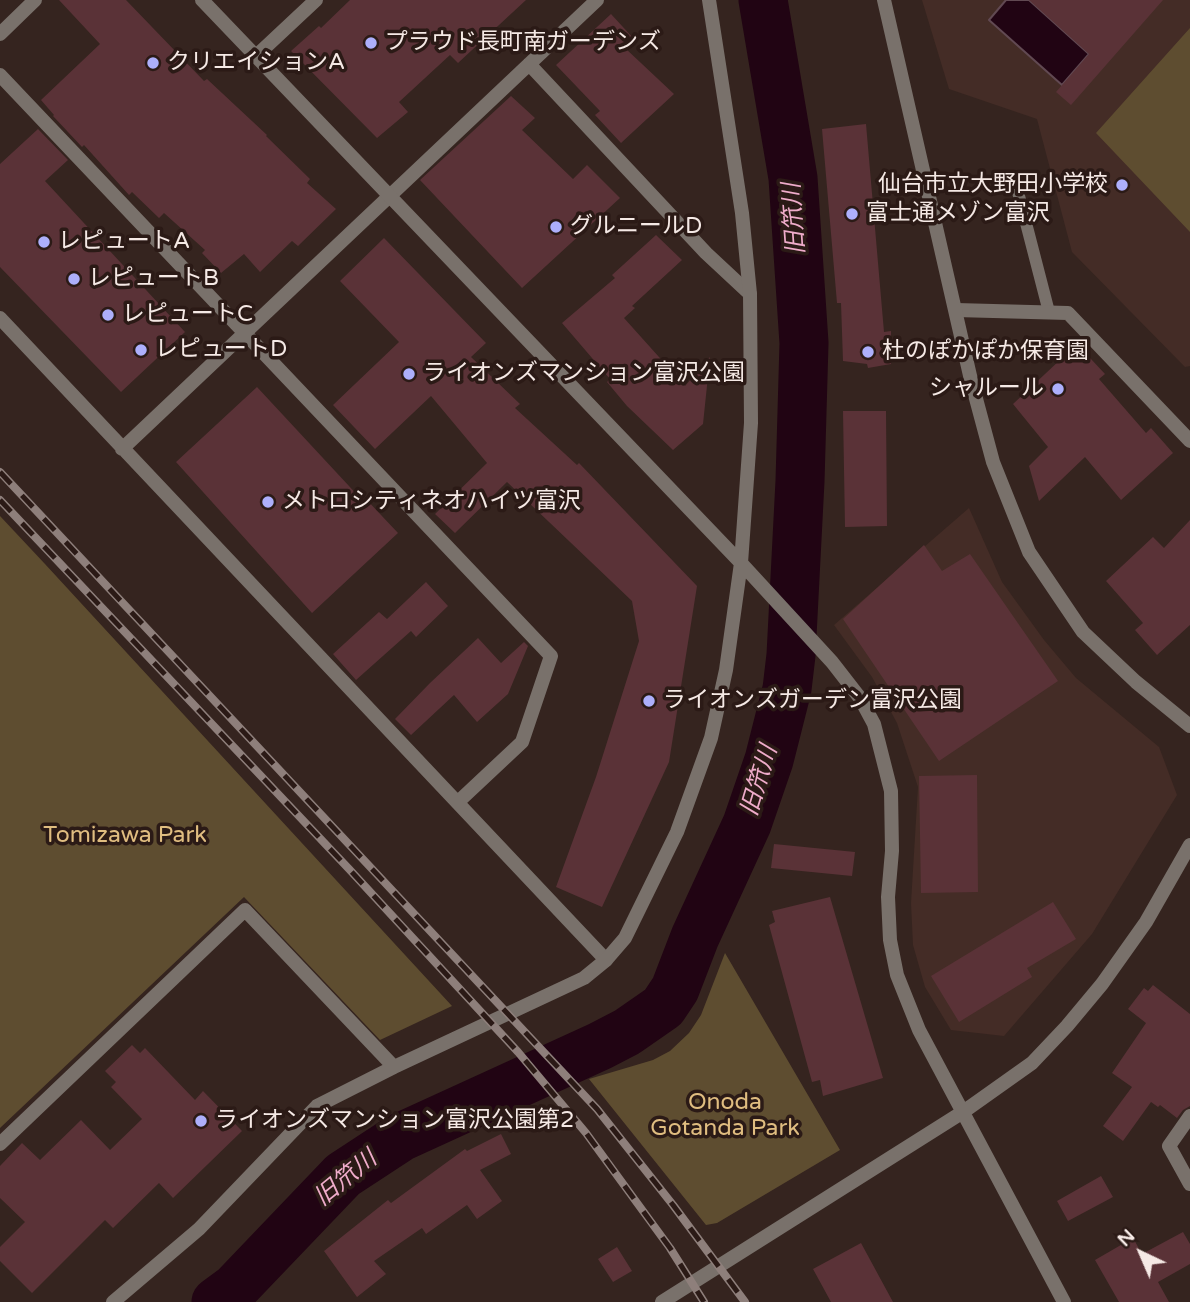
<!DOCTYPE html>
<meta charset="utf-8">
<style>
body{margin:0}
#map{position:relative;width:1190px;height:1302px;overflow:hidden;background:#35241f;font-family:"Varela Round",sans-serif}
canvas{display:block}
.north{position:absolute;left:1106px;top:1218px;width:70px;height:70px;-webkit-text-stroke:5px #2b1a16;paint-order:stroke;rotate:316deg;font-size:19px;font-weight:700;line-height:28px;text-align:center;color:#f5e9e5}
.north::after{content:'';display:block;margin:auto;width:24px;height:32px;background:#f5e9e5;clip-path:polygon(50% 0,100% 100%,50% 72%,0 100%)}
</style>
<div id="map">
<canvas width="1190" height="1302"></canvas>
<div class="north">N</div>
</div>
<script>
const ctx = document.querySelector('canvas').getContext('2d');
ctx.lineJoin = 'round';
function fill(path, color) { ctx.fillStyle = color; ctx.fill(path, 'evenodd'); }
const toPath = rows => new Path2D(rows.map(r => 'M' + r).join(''));
function strokePath(path, color, width, dash) { ctx.strokeStyle = color; ctx.lineWidth = width; ctx.lineCap = dash ? 'butt' : 'round'; ctx.setLineDash(dash || []); ctx.stroke(path); }
function drawText(font, color, halo, rows, align = 'center') {
  ctx.font = font + ' "Varela Round","Noto Sans JP",sans-serif'; ctx.lineWidth = 7; ctx.setLineDash([]); ctx.textBaseline = 'middle'; ctx.strokeStyle = halo; ctx.fillStyle = color; for (const [text, x, y, turn = 0] of rows) {
    ctx.save(); ctx.translate(x, y); ctx.rotate((+turn || 0) * Math.PI / 180); ctx.textAlign = isNaN(turn) ? turn : align; if (halo) ctx.strokeText(text, 0, 0); ctx.fillText(text, 0, 0); ctx.restore();
  }
}
fill(toPath([
 [922,0,1190,0,1190,366,1185,367,1072,252,1037,119,949,89],
 [969,508,1002,582,1044,640,1076,678,1159,747,1177,795,1092,934,1004,1036,951,1030,925,987,913,945,911,903,918,787,897,723,872,677,834,625]
]), '#442c26');
fill(toPath([
 [1190,28,1190,232,1096,133],
 [0,516,45,564,452,1006,380,1040,244,897,0,1128],
 [725,953,840,1150,717,1223,706,1225,589,1079,653,1060,670,1051,689,1033,701,1015]
]), '#5e4d30');
const water = toPath([
 [1006,0,1029,0,1089,54,1062,85,989,20,1006,0]
]);
fill(water, '#210413');
strokePath(water, '#614952', 2);
strokePath(toPath([
 [216,1302,235,1288,343,1175,401,1137,600,1046,627,1032,663,1007,675,989,695,937,747,824,769,760,787,689,791,655,800,481,804,343,793,178,763,0]
]), '#210413', 49);
fill(toPath([
 [59,0,126,0,204,81,207,79,267,135,266,136,310,179,307,183,336,209,298,246,292,241,260,272,244,254,221,273,202,253,205,250,164,213,159,218,132,192,129,195,84,145,82,147,53,116,54,115,41,100,100,44],
 [350,0,526,0,458,63,450,55,399,102,408,112,377,138,291,51,319,26,321,28],
 [1029,0,1163,0,1071,105,1056,92,1089,54],
 [611,14,634,39,625,48,674,94,621,143,595,115,600,111,556,65],
 [511,96,535,118,522,130,573,179,587,165,620,198,522,288,420,180],
 [866,124,884,332,891,331,891,364,868,368,867,364,843,361,841,303,837,303,822,129],
 [38,129,68,160,45,181,185,332,121,392,0,267,0,164],
 [656,235,682,260,632,306,635,308,624,318,685,386,710,357,703,424,673,450,627,406,607,382,610,379,562,323,615,278,612,275],
 [384,238,486,343,471,357,520,404,515,408,577,465,579,463,697,586,669,762,602,907,556,887,596,777,639,641,632,601,507,482,455,533,435,514,487,463,431,396,375,449,333,405,399,342,340,281],
 [1077,344,1105,374,1099,379,1146,433,1151,428,1173,453,1121,500,1085,457,1039,501,1029,466,1048,447,1013,404],
 [257,387,362,500,365,498,398,533,312,613,176,462],
 [843,411,886,411,887,526,845,527],
 [1190,520,1190,625,1157,655,1135,630,1143,623,1106,581,1153,537,1164,548],
 [924,545,942,571,970,554,1058,681,939,761,843,619],
 [426,582,448,606,416,637,411,631,356,680,333,654,379,612,387,619],
 [478,638,501,663,524,642,528,646,508,694,477,722,454,695,411,735,395,719,430,683],
 [977,775,978,892,921,893,919,776],
 [774,844,855,852,852,876,771,868],
 [830,897,883,1078,823,1096,820,1080,812,1082,769,925,775,922,772,911],
 [1053,902,1076,939,1027,968,1032,977,959,1022,931,976],
 [1153,985,1190,1014,1190,1106,1183,1110,1177,1118,1160,1105,1158,1107,1151,1102,1123,1141,1103,1126,1132,1087,1112,1073,1146,1023,1128,1009,1144,988,1148,991],
 [132,1045,140,1053,145,1048,195,1100,203,1091,242,1131,173,1198,159,1183,113,1228,105,1220,32,1293,0,1261,0,1247,25,1222,0,1198,0,1166,22,1143,40,1160,81,1120,110,1150,142,1119,111,1087,116,1082,105,1071],
 [501,1134,511,1154,480,1170,502,1201,477,1219,467,1205,426,1234,422,1228,374,1261,386,1274,357,1297,324,1251,388,1200,391,1203,465,1149,467,1151],
 [1101,1176,1113,1197,1068,1221,1057,1201],
 [1183,1232,1190,1244,1190,1264,1158,1282,1169,1302,1119,1302,1095,1260,1133,1238,1142,1254],
 [861,1243,893,1302,831,1302,813,1269],
 [617,1247,632,1271,613,1282,598,1259]
]), '#5a3237');
strokePath(toPath([
 [1018,192,1049,312]
]), '#79716b', 12);
strokePath(toPath([
 [0,34,35,0],
 [255,57,316,0],
 [529,64,706,253,750,294],
 [0,75,551,656,522,742,458,802],
 [956,310,1068,313,1190,441],
 [0,318,606,960],
 [122,449,597,0],
 [1190,1116,1169,1146,1190,1184]
]), '#79716b', 14);
strokePath(toPath([
 [202,0,741,563,832,662,860,698,874,724,891,791,892,851,888,897,890,940,897,975,919,1030,1064,1302],
 [884,0,971,380,993,462,1029,552,1083,632,1136,682,1190,726],
 [0,1144,245,910,394,1067],
 [113,1302,199,1229,317,1106,394,1067,584,978,606,960,625,938,677,832,711,738,726,670,741,563,751,423,750,294,742,213,709,0],
 [662,1302,963,1112,1032,1063,1067,1026,1102,984,1146,922,1190,845]
]), '#79716b', 14);
const rail = toPath([
 [0,472,597,1109,673,1205,745,1302],
 [0,500,349,869,518,1052,586,1133,670,1248,704,1302]
]);
strokePath(rail, '#8e7f7b', 8);
strokePath(rail, '#2b1a16', 5, [16]);
for (const [x, y, r, color] of [
 [371,43,7,"#adaffb"],
 [153,63,7,"#adaffb"],
 [1122,185,7,"#adaffb"],
 [852,214,7,"#adaffb"],
 [556,227,7,"#adaffb"],
 [44,242,7,"#adaffb"],
 [74,279,7,"#adaffb"],
 [108,315,7,"#adaffb"],
 [141,350,7,"#adaffb"],
 [868,352,7,"#adaffb"],
 [409,374,7,"#adaffb"],
 [1058,389,7,"#adaffb"],
 [268,502,7,"#adaffb"],
 [649,701,7,"#adaffb"],
 [201,1121,7,"#adaffb"]
]) { const dot = new Path2D(); dot.arc(x, y, r, 0, 2 * Math.PI); ctx.fillStyle = color; ctx.fill(dot); strokePath(dot, '#2b1a16', 2.5); }
drawText('23px', '#f5e9e5', '#2b1a16', [
 ["プラウド長町南ガーデンズ",385,43],
 ["クリエイションA",167,63],
 ["仙台市立大野田小学校",1108,185,"right"],
 ["富士通メゾン富沢",866,214],
 ["グルニールD",570,227],
 ["レピュートA",58,242],
 ["レピュートB",88,279],
 ["レピュートC",122,315],
 ["レピュートD",155,350],
 ["杜のぽかぽか保育園",882,352],
 ["ライオンズマンション富沢公園",423,374],
 ["シャルール",1044,389,"right"],
 ["メトロシティネオハイツ富沢",282,502],
 ["ライオンズガーデン富沢公園",663,701],
 ["ライオンズマンション富沢公園第2",215,1121]
], 'left');
drawText('23px', '#e0bd80', '#2b1a16', [
 ["Tomizawa Park",125,836],
 ["Onoda",725,1103],
 ["Gotanda Park",725,1129]
]);
drawText('italic 24px', '#efacca', '#2b1a16', [
 ["旧笊川",795,219,-94],
 ["旧笊川",760,781,-73],
 ["旧笊川",346,1179,-39]
]);
</script>
